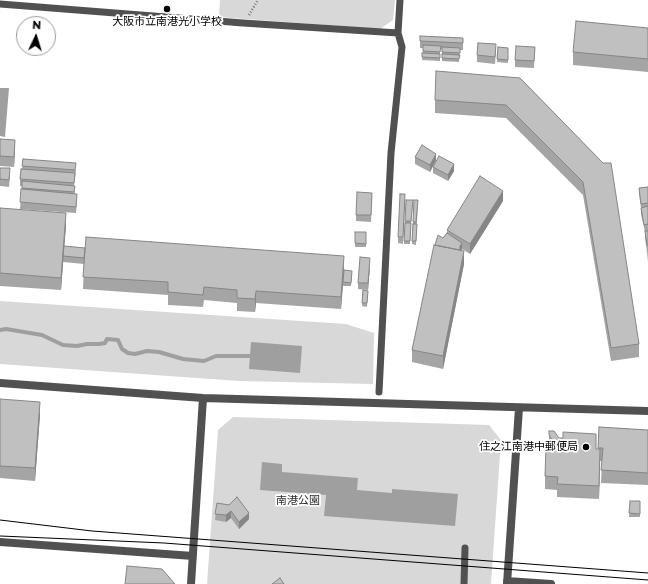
<!DOCTYPE html>
<meta charset="utf-8">
<style>
body{margin:0}
#map{position:relative;width:648px;height:584px;overflow:hidden;background:#fff;font-family:Montserrat,sans-serif}
canvas{display:block}
.north{position:absolute;left:16px;top:16px;width:40px;height:40px;box-sizing:border-box;background:#fff;border:1px solid #999;border-radius:50%;rotate:4deg;font-size:11px;font-weight:700;line-height:16px;text-align:center;color:#000}
.north::after{content:'';display:block;margin:auto;width:14px;height:18px;background:#000;clip-path:polygon(50% 0,100% 100%,50% 72%,0 100%)}
</style>
<div id="map">
<canvas width="648" height="584"></canvas>
<div class="north">N</div>
</div>
<script>
const ctx = document.querySelector('canvas').getContext('2d');
ctx.lineJoin = 'round';
function fill(path, color) { ctx.fillStyle = color; ctx.fill(path, 'evenodd'); }
const toPath = rows => new Path2D(rows.map(r => 'M' + r).join(''));
function strokePath(path, color, width, dash) { ctx.strokeStyle = color; ctx.lineWidth = width; ctx.lineCap = dash ? 'butt' : 'round'; ctx.setLineDash(dash || []); ctx.stroke(path); }
function drawText(font, color, halo, rows, align = 'center') {
  ctx.font = font + ' Montserrat,"Noto Sans JP",sans-serif'; ctx.lineWidth = 3.5; ctx.setLineDash([]); ctx.textBaseline = 'middle'; ctx.strokeStyle = halo; ctx.fillStyle = color; for (const [text, x, y, turn = 0] of rows) {
    ctx.save(); ctx.translate(x, y); ctx.rotate((+turn || 0) * Math.PI / 180); ctx.textAlign = isNaN(turn) ? turn : align; if (halo) ctx.strokeText(text, 0, 0); ctx.fillText(text, 0, 0); ctx.restore();
  }
}
fill(toPath([
 [220,0,395,0,393,20,380,29,219,17],
 [0,301,346,324,374,333,373,384,239,381,0,364],
 [233,417,489,425,501,440,491,584,207,584,218,430]
]), '#d8d8d8');
fill(toPath([
 [0,88,9,88,5,137,0,136],
 [251,342,302,346,300,373,249,369],
 [262,462,282,464,282,472,358,478,357,490,392,493,392,489,458,494,455,526,324,516,326,495,260,490]
]), '#9f9f9f');
strokePath(toPath([
 [0,330,6,329,42,335,63,345,77,346,87,344,99,344,105,343,107,339,118,340,122,349,128,353,135,354,147,351,159,352,183,359,204,361,216,356,250,356]
]), '#9f9f9f', 4);
strokePath(toPath([
 [249,15,258,0]
]), '#737373', 2.5, [1, 2]);
strokePath(toPath([
 [0,4,243,23,398,33],
 [379,392,391,153,402,47,398,33,400,0],
 [464,584,465,548]
]), '#515151', 7);
strokePath(toPath([
 [0,383,203,398,648,411],
 [0,542,193,556],
 [507,581,551,584],
 [191,584,203,398],
 [507,584,519,408]
]), '#515151', 8);
strokePath(toPath([
 [0,520,92,531,648,573],
 [0,536,164,543,648,580]
]), '#000', 1);
fill(toPath([
 [648,28,648,72,573,65,573,52],
 [420,36,463,38,463,50,460,50,459,62,442,61,442,49,440,49,440,61,422,60,423,48,420,48],
 [498,47,508,48,508,63,497,62],
 [535,47,534,68,515,67,515,60],
 [496,51,495,64,477,62,477,55],
 [520,78,603,163,639,344,639,357,611,361,583,195,506,118,435,113,435,100],
 [0,139,15,150,14,167,0,166],
 [415,157,436,160,430,172,415,164],
 [23,159,76,170,74,186,75,194,77,201,76,213,20,209,22,186,20,186,20,179,22,169],
 [433,167,454,171,448,181,433,173],
 [0,168,10,175,9,187,0,186],
 [648,187,648,262,647,252,645,238,645,232,641,214,641,208,639,194,639,188],
 [372,193,371,222,356,221,356,215],
 [405,200,403,244,398,243,398,237],
 [413,200,411,225,410,244,404,244,405,221],
 [418,200,416,245,412,244,413,222],
 [503,201,470,254,462,249,461,250,464,264,443,369,412,362,412,350,435,245,443,238,447,233,447,230],
 [0,208,66,226,64,246,344,270,352,274,351,286,343,286,341,309,256,303,255,312,237,311,237,303,204,300,203,307,168,305,168,295,83,289,84,264,63,262,61,290,0,286],
 [355,232,366,232,366,247,355,247],
 [370,265,368,290,358,289,358,283],
 [363,290,368,291,367,307,362,306],
 [0,399,40,415,35,481,0,478],
 [599,427,648,430,648,485,601,483,602,461,600,461,599,499,557,497,557,490,545,489,545,476,549,447,549,435,598,449],
 [630,501,640,501,640,517,629,517],
 [217,503,249,519,239,529,231,518,226,522,215,520]
]), '#a5a5a5');
fill(toPath([
 [15,140,15,150,14,167,14,157],
 [436,154,436,160,430,172,430,165],
 [454,164,454,171,448,181,448,175],
 [503,191,503,201,470,254,470,244],
 [66,213,66,226,61,290,61,278],
 [462,243,462,249,460,253,460,246],
 [464,251,464,264,443,369,443,356],
 [344,256,344,268,341,309,341,297],
 [370,258,370,265,368,290,368,283],
 [256,291,256,303,255,312,255,299],
 [40,402,40,415,35,481,35,468],
 [600,449,600,462,599,499,599,486],
 [231,511,231,518,226,522,226,515],
 [249,513,249,519,239,529,239,522]
]), '#868686');
const building = toPath([
 [576,21,648,28,648,59,573,52,576,21],
 [420,36,463,38,463,43,420,41,420,36],
 [478,43,496,44,495,57,477,55,478,43],
 [423,45,441,46,440,52,423,51,423,45],
 [516,46,535,47,534,61,515,60,516,46],
 [442,47,460,48,460,53,442,52,442,47],
 [498,47,508,48,508,60,497,59,498,47],
 [422,53,440,54,440,58,422,57,422,53],
 [442,54,460,55,459,59,442,58,442,54],
 [436,71,520,78,603,163,611,163,639,344,611,348,583,182,506,105,435,100,436,71],
 [0,139,15,140,14,157,0,156,0,139],
 [422,145,436,154,430,165,415,157,422,145],
 [439,156,454,164,448,175,433,167,439,156],
 [23,159,76,163,75,170,22,166,23,159],
 [0,168,10,168,9,180,0,179,0,168],
 [21,169,75,173,74,183,20,179,21,169],
 [480,176,503,191,470,244,447,230,480,176],
 [22,181,75,186,74,192,22,188,22,181],
 [648,187,648,203,641,204,639,188,648,187],
 [21,189,77,194,76,207,20,202,21,189],
 [357,192,372,193,371,215,356,215,357,192],
 [400,194,405,194,403,237,398,237,400,194],
 [406,200,413,200,411,221,405,221,406,200],
 [414,200,418,200,416,222,413,222,414,200],
 [648,206,648,224,644,225,641,208,648,206],
 [0,208,66,213,61,278,0,273,0,208],
 [405,223,411,223,410,241,404,241,405,223],
 [413,224,417,224,416,241,412,241,413,224],
 [645,231,648,231,648,245,647,245,645,231],
 [355,232,366,232,366,244,355,243,355,232],
 [447,233,462,243,460,246,460,250,435,245,438,235,443,238,447,233],
 [86,237,344,256,341,297,256,291,255,299,237,298,237,290,204,287,203,295,168,292,168,282,83,277,86,237],
 [434,245,464,251,443,356,412,350,434,245],
 [64,246,85,248,84,258,63,256,64,246],
 [360,257,370,258,368,283,358,283,360,257],
 [344,270,352,271,351,283,343,282,344,270],
 [363,290,368,291,367,303,362,303,363,290],
 [0,399,40,402,35,468,0,466,0,399],
 [599,427,648,430,648,473,601,470,603,448,598,448,599,427],
 [549,431,554,431,559,438,563,438,563,432,596,434,596,449,600,449,599,486,557,484,558,477,545,476,546,447,554,448,554,443,549,435,549,431],
 [237,497,249,513,239,522,231,511,226,515,215,514,217,503,229,505,237,497],
 [630,501,640,501,640,514,629,513,630,501],
 [127,566,162,569,175,584,125,584,127,566],
 [280,578,284,584,272,584,280,578]
]);
fill(building, '#c0c0c0');
strokePath(building, '#868686', 1);
for (const [x, y, r, color] of [
 [167,9,4,"#000"],
 [586,447,4,"#000"]
]) { const dot = new Path2D(); dot.arc(x, y, r, 0, 2 * Math.PI); ctx.fillStyle = color; ctx.fill(dot); strokePath(dot, '#fff', 1.5); }
drawText('11px', '#000', '#fff', [
 ["大阪市立南港光小学校",167,22],
 ["住之江南港中郵便局",578,447,"right"]
]);
drawText('11px', '#2f2f2f', '#fff', [
 ["南港公園",298,501]
]);
</script>
